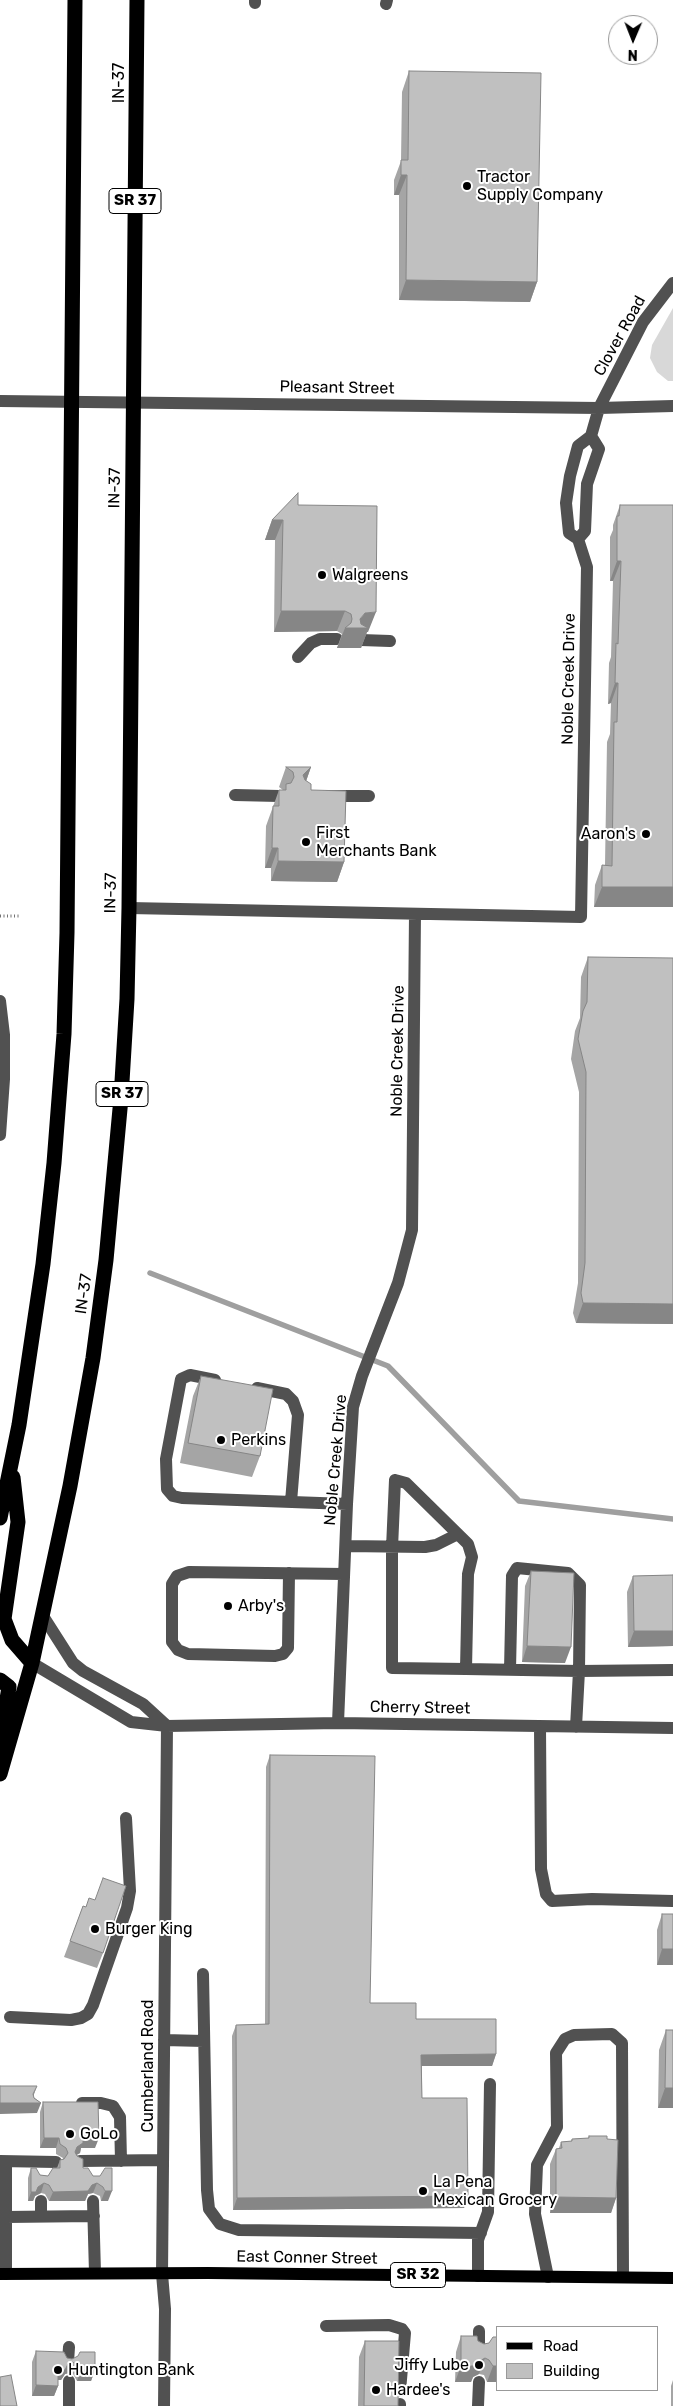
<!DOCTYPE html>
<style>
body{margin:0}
#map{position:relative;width:673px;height:2406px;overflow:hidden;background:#fff;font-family:Rubik,sans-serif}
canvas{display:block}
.legend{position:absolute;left:496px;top:2326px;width:162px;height:65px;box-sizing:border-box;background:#fff;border:1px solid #999;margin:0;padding:6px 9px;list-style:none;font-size:15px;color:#000}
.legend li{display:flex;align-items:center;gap:10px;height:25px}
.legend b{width:25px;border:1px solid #999}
.north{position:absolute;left:608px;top:15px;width:50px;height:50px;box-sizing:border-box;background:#fff;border:1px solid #999;border-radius:50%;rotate:181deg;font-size:14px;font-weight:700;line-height:20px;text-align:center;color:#000}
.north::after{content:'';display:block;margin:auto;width:18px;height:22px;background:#000;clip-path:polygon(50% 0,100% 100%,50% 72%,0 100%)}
</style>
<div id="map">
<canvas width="673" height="2406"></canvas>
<ul class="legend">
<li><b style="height:6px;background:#000"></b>Road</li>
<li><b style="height:14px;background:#c0c0c0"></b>Building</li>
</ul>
<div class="north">N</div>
</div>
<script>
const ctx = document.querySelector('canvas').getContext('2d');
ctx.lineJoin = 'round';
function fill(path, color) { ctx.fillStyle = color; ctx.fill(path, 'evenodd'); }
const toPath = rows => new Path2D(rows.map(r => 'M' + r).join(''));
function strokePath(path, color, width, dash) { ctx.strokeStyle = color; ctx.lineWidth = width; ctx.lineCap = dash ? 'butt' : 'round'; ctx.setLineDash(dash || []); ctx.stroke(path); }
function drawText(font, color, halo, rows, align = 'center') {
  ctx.font = font + ' Rubik,sans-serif'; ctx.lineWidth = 4; ctx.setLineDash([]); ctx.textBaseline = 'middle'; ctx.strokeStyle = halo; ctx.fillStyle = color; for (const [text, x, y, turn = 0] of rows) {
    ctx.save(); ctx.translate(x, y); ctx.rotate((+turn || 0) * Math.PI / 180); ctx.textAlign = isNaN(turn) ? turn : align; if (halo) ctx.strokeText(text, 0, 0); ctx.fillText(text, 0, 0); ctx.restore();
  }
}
fill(toPath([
 [673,308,673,381,668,381,657,372,650,358,652,345]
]), '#d8d8d8');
strokePath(toPath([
 [150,1273,388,1366,519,1501,673,1519]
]), '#9f9f9f', 5.5);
strokePath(toPath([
 [0,916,20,916]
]), '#737373', 3, [1, 2.5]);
strokePath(toPath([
 [255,0,255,3],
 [386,4,387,0],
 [0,401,599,408,673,406],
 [591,436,599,449,587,484,585,531,578,539,569,533,566,503,570,476,578,446,591,436,599,408,643,322,673,283],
 [361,640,390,641],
 [298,657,311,643,320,639,337,639],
 [235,795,279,796],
 [329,796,369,796],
 [129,908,581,917,587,567,578,539],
 [0,1001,4,1035,4,1079,0,1135],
 [215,1380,190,1375,181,1379,166,1459,167,1489,173,1496,182,1498,347,1504],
 [257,1388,286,1394,293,1401,298,1415,291,1502],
 [395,1480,406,1483,468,1544,472,1557,468,1574,466,1669,392,1668,392,1548,395,1480],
 [346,1546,425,1547,436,1545,458,1534],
 [289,1573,288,1648,283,1654,275,1656,188,1654,178,1650,172,1642,172,1584,177,1576,189,1572,344,1574],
 [43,1616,73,1663,83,1671,143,1704,167,1726],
 [32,1663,131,1722,167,1726,338,1723,673,1728],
 [466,1669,579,1671,576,1727],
 [510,1670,512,1576,517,1568,568,1573,580,1585,579,1671,673,1670],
 [338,1723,347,1504,353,1407,362,1376,398,1283,412,1230,415,914],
 [540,1726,541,1869,546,1894,552,1901,592,1899,673,1901],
 [203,1974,207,2190,209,2209,220,2224,239,2230,481,2233],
 [10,2017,71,2020,81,2018,88,2014,93,2005,127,1908,130,1891,126,1818],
 [164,2040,204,2041],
 [82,2103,101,2103,113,2106,120,2117,121,2161],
 [0,2161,56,2162],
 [80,2161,163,2160],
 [6,2163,6,2274],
 [93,2201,95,2273],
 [41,2216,41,2201],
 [6,2217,94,2216],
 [478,2276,478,2240,488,2212,490,2084],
 [548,2277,535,2214,537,2165,557,2127,556,2053,565,2039,574,2035,612,2034,622,2043,623,2277],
 [326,2326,389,2325,402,2329,405,2333,400,2391],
 [479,2352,479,2331],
 [68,2362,69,2347],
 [69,2406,69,2381],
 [164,2406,165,2309,162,2274,167,1726],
 [400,2406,400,2404],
 [478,2406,479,2382]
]), '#515151', 12);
strokePath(toPath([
 [0,2274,208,2273,673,2278]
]), '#000', 12);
strokePath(toPath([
 [13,1477,18,1522,4,1619,12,1640,32,1663],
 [0,1518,19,1425,43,1264,54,1163,64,1034,67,933,75,0],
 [0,1680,9,1687,0,1742],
 [0,1774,32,1663,70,1486,93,1358,106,1260,121,1098,127,999,129,908,137,0]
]), '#000', 15);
fill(toPath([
 [409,71,537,282,530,302,399,300,399,195,394,195,394,180,401,161,402,92],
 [298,505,368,632,367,632,361,648,337,648,342,634,337,631,274,632,275,540,265,540,272,520],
 [620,505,673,907,594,907,595,885,602,865,605,865,607,742,610,734,611,703,608,704,609,663,611,657,613,581,610,581,610,537,613,530,613,525],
 [286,767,311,767,306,781,311,790,344,862,337,882,271,881,271,868,265,868,266,826,279,790,283,790,279,787],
 [588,957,673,1324,576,1323,573,1313,578,1283,579,1092,571,1059,575,1031,580,1018,581,977],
 [201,1376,260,1456,252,1477,180,1463,193,1396],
 [531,1571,565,1663,522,1662,525,1586],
 [673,1575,673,1646,628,1647,627,1592,633,1576],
 [270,1755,370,2003,416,2019,496,2054,492,2066,422,2066,422,2098,468,2196,464,2208,233,2210,232,2036,236,2025,265,2024,266,1767],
 [83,1906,103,1953,97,1968,64,1957],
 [662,1914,673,1965,657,1965,657,1930],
 [666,2030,673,2030,673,2108,658,2108,659,2050],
 [43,2102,95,2148,81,2148,80,2153,76,2155,83,2168,93,2176,100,2176,108,2201,101,2201,100,2196,93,2193,88,2194,85,2201,49,2201,45,2194,41,2193,35,2196,33,2201,28,2201,28,2178,31,2168,40,2175,48,2176,57,2168,60,2160,63,2159,63,2158,56,2154,56,2148,40,2148,40,2112],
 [589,2136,607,2139,616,2198,611,2213,550,2213,550,2164,556,2149,559,2148,561,2142,571,2141,572,2139,588,2138],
 [461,2336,478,2341,484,2344,489,2343,497,2337,497,2382,487,2382,484,2375,479,2374,473,2377,471,2382,455,2382,456,2352],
 [365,2341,398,2406,358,2406,359,2357],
 [36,2351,67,2358,95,2370,91,2381,77,2381,73,2374,69,2373,65,2374,61,2380,58,2380,58,2386,54,2396,32,2396,32,2362],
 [673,2380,673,2406,671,2406,671,2386]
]), '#a5a5a5');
fill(toPath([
 [401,175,407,175,399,195,394,195],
 [406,280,537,282,530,302,399,300],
 [272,520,283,520,275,540,265,540],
 [617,561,621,561,613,581,610,581],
 [281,611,345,611,337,631,274,632],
 [376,612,368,632,367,632,361,648,337,648,345,628,360,619,365,613],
 [615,683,618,683,611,703,608,704],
 [311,767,304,787,303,775],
 [272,848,278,848,271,868,265,868],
 [278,861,344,862,337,882,271,881],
 [602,887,673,887,673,907,594,907],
 [583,1303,673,1304,673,1324,576,1323],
 [634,1631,673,1631,673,1646,628,1647],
 [527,1646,571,1647,565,1663,522,1662],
 [662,1949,673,1949,673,1965,657,1965],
 [496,2054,492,2066,417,2066,421,2055],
 [37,2086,33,2097,41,2103,37,2113,0,2114,0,2103,33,2094],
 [665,2088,673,2088,673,2108,658,2108],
 [44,2138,59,2138,56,2148,40,2148],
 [83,2138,99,2138,95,2148,81,2148,80,2153,73,2157,77,2147],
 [44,2183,41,2193,35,2196,33,2201,28,2201,31,2192],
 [97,2183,93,2193,88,2194,85,2201,49,2201,53,2192],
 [105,2191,112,2191,108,2201,101,2201],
 [468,2196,464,2208,233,2210,237,2198],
 [556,2197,616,2198,611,2213,550,2213],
 [485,2358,479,2374,473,2377,471,2382,455,2382,461,2366,478,2362],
 [72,2362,69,2373,65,2374,61,2380,54,2380,58,2370,68,2364],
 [493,2366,497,2366,497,2382,487,2382],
 [81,2370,95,2370,91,2381,77,2381],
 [36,2385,58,2386,54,2396,32,2396]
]), '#868686');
const building = toPath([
 [409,71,541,73,537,282,406,280,407,175,401,175,401,160,408,160,409,71],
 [298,493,298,505,377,506,376,612,365,613,360,619,361,624,368,628,345,628,351,623,352,619,351,614,345,611,281,611,283,520,272,520,298,493],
 [620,505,673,505,673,887,602,887,602,865,612,866,614,722,617,722,618,683,615,683,616,643,618,644,621,561,617,561,617,516,619,516,620,505],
 [286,767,311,767,303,775,305,780,311,784,311,790,346,791,344,862,278,861,278,848,272,848,273,806,279,806,279,790,286,790,286,784,291,783,294,777,293,772,286,767],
 [588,957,673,958,673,1304,583,1303,581,1293,585,1263,586,1072,578,1039,583,1011,587,1002,588,957],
 [201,1376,273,1389,260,1456,188,1443,201,1376],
 [531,1571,574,1573,571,1647,527,1646,531,1571],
 [673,1575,673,1631,634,1631,633,1576,673,1575],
 [270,1755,375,1756,370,2003,416,2003,416,2019,496,2019,496,2054,421,2055,422,2098,467,2098,468,2196,237,2198,236,2025,269,2024,270,1755],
 [103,1878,126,1886,103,1953,70,1941,83,1906,86,1907,89,1898,95,1900,103,1878],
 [662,1914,673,1914,673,1949,662,1949,662,1914],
 [666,2030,673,2030,673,2088,665,2088,666,2030],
 [0,2086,37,2086,33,2094,34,2098,41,2103,0,2103,0,2086],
 [43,2102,98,2102,99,2138,83,2138,83,2143,77,2147,75,2152,77,2156,83,2159,83,2168,88,2168,93,2176,100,2176,105,2168,112,2168,112,2191,105,2191,103,2187,97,2183,92,2185,88,2191,53,2192,49,2185,44,2183,38,2187,36,2192,31,2192,31,2168,36,2168,40,2175,48,2176,53,2168,60,2168,60,2160,64,2159,68,2153,66,2148,60,2144,59,2138,44,2138,43,2102],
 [589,2136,607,2136,607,2139,618,2140,616,2198,556,2197,556,2149,562,2148,561,2142,572,2141,572,2139,589,2138,589,2136],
 [461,2336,477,2336,478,2341,484,2344,489,2343,493,2337,497,2337,497,2366,493,2366,489,2360,485,2358,478,2362,477,2366,461,2366,461,2336],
 [365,2341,399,2341,398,2406,364,2406,365,2341],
 [36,2351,64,2352,67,2358,72,2359,78,2356,80,2352,95,2352,95,2370,81,2370,77,2364,72,2362,68,2364,65,2370,58,2370,58,2386,36,2385,36,2351],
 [11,2375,17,2406,0,2406,0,2377,11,2375]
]);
fill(building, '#c0c0c0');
strokePath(building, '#868686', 1);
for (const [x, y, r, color] of [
 [467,186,5,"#000"],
 [322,575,5,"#000"],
 [646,834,5,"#000"],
 [306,842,5,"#000"],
 [221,1440,5,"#000"],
 [228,1606,5,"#000"],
 [95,1929,5,"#000"],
 [70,2134,5,"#000"],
 [423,2191,5,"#000"],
 [479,2365,5,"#000"],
 [58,2370,5,"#000"],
 [376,2390,5,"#000"]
]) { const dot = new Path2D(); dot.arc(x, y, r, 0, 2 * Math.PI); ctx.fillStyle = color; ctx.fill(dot); strokePath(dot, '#fff', 2); }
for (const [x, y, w] of [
 [135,201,52],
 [122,1094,52],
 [418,2275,55]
]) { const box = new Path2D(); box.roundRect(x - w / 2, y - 12.5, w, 25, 4); ctx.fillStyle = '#fff'; ctx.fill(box); strokePath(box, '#000', 1); }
drawText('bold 15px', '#000', null, [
 ["SR 37",135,201],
 ["SR 37",122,1094],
 ["SR 32",418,2275]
]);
drawText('16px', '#000', '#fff', [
 ["IN-37",119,83,-90],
 ["Clover Road",620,336,-61],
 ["Pleasant Street",337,388,1],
 ["IN-37",115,488,-89],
 ["Noble Creek Drive",569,679,-89],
 ["IN-37",111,893,-89],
 ["Noble Creek Drive",398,1051,-89],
 ["IN-37",84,1294,-82],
 ["Noble Creek Drive",336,1460,-85],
 ["Cherry Street",420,1708,1],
 ["Cumberland Road",148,2066,-90],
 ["East Conner Street",307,2258,1]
]);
drawText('16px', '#000', '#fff', [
 ["Tractor",477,177],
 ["Supply Company",477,195],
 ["Walgreens",332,575],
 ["First",316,833],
 ["Merchants Bank",316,851],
 ["Aaron's",636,834,"right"],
 ["Perkins",231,1440],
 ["Arby's",238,1606],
 ["Burger King",105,1929],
 ["GoLo",80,2134],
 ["La Pena",433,2182],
 ["Mexican Grocery",433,2200],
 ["Jiffy Lube",469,2365,"right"],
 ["Huntington Bank",68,2370],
 ["Hardee's",386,2390]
], 'left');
</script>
